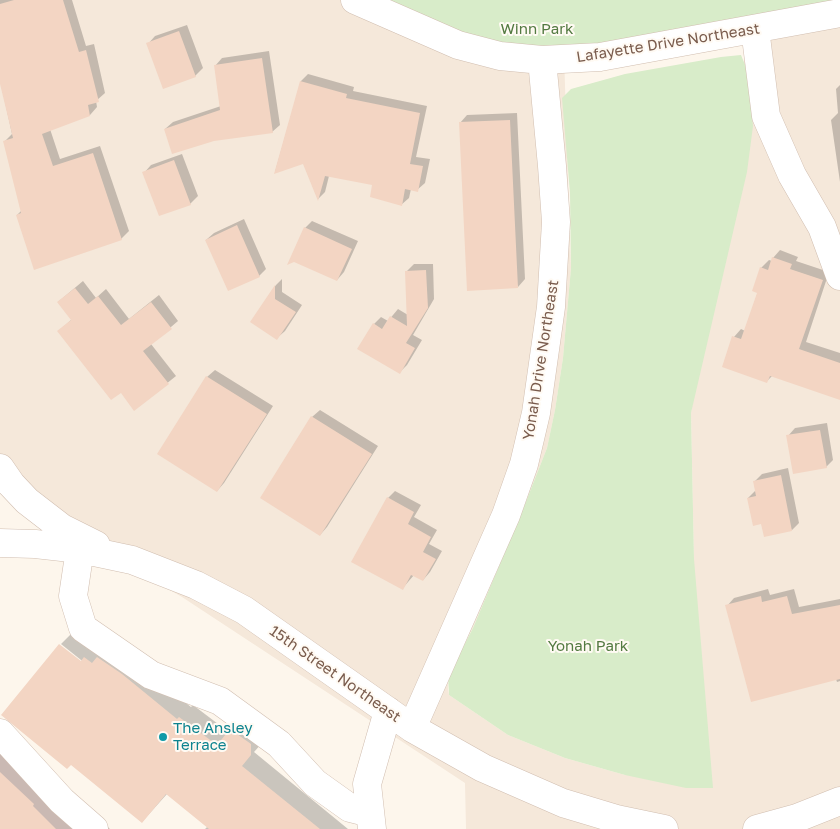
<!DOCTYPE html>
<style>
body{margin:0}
canvas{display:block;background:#fdf6ec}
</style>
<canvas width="840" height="829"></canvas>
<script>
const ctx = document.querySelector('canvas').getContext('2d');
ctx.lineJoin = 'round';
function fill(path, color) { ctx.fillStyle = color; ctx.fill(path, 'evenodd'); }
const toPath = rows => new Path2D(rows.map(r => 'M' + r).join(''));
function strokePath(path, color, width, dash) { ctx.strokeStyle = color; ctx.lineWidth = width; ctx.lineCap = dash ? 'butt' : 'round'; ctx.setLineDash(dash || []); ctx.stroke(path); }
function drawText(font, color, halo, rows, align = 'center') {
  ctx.font = font + ' "Golos Text",sans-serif'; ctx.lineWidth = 4; ctx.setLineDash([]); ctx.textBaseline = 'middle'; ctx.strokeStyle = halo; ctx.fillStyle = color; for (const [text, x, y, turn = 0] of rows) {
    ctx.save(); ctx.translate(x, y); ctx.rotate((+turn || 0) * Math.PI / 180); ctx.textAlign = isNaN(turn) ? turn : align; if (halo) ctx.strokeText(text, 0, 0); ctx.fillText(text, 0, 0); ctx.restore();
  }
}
fill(toPath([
 [0,0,365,0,564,55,571,268,563,358,555,410,547,448,527,499,473,628,448,676,448,689,449,695,508,735,565,758,625,775,694,559,691,413,749,30,840,19,840,829,466,829,465,783,182,597,36,513,0,479]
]), '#f5e8da');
fill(toPath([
 [0,730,103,829,0,829]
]), '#fde8e0');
fill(toPath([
 [365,0,840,0,535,59],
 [741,55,748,72,753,126,747,172,691,413,694,559,713,788,686,788,625,775,565,758,508,735,449,695,448,676,473,628,527,499,547,448,555,410,563,358,571,268,570,193,562,98,571,89,625,74,721,57]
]), '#d8ecc9');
fill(toPath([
 [0,0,72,0,86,46,94,44,105,93,96,101,97,107,90,115,50,129,60,159,100,146,129,231,121,239,17,215,22,210,5,141,12,134,0,79],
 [187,25,203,68,195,76,148,44,155,36],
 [269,51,280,125,272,132,165,129,173,122,221,106,215,66,222,58],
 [308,74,354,87,353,91,427,106,416,157,430,159,425,183,417,190,411,189,409,198,401,205,373,184,329,176,325,192,318,199,303,162,275,172,301,81],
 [840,85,840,182,831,120,838,113,836,89],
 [517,113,525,279,518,287,460,123,467,115],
 [182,154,198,196,190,204,144,173,151,165],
 [244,219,266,269,259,276,206,240,214,233],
 [312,221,358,241,344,272,337,280,305,228],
 [780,250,798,257,796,261,829,272,806,342,840,353,840,398,773,375,767,381,734,337,741,329,745,331,758,292,761,268,769,260,772,261,773,258],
 [414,264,433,264,434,299,413,335,422,340,407,365,399,373,374,324,381,317,388,321,398,309,408,315,406,272],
 [282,279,282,292,302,305,285,331,277,338,252,321,276,285],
 [83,281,96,298,106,289,129,319,159,295,178,321,151,344,176,376,135,409,121,391,59,331,72,319,58,302],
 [215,370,273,406,224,483,217,491,207,377],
 [320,410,378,446,327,527,320,535,312,417],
 [827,423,833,460,826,467,788,436,795,428],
 [788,468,799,523,792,530,748,498,756,490,755,481,762,474],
 [395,491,421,505,414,517,437,530,429,544,442,551,430,572,423,580,414,575,402,589,388,498],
 [768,589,770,595,794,589,799,607,840,599,840,681,837,682,836,679,727,606,734,598],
 [73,632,134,661,191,707,193,705,230,733,240,722,264,741,254,752,348,829,205,829,208,826,167,794,142,822,85,666,86,664,61,644],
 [0,721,59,777,58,779,110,829,0,829]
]), '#0003');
fill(toPath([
 [14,0,63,0,79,52,86,50,99,102,88,105,90,116,42,134,53,166,93,153,122,240,34,270,16,215,21,213,3,141,13,138,0,84,0,4],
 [179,31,196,77,163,89,146,43],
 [262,58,273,133,214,141,172,154,164,129,220,110,214,65],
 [300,81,347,94,346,98,420,113,410,164,423,166,418,192,405,189,402,206,370,197,372,185,325,176,318,201,303,164,274,174],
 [510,120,518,288,467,291,459,122],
 [174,160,191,205,159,216,142,172],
 [237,225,260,277,228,291,205,240],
 [304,227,352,249,337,281,294,262,287,265],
 [772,257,792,264,790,269,823,280,799,349,840,363,840,400,770,376,767,383,722,367,732,336,741,339,757,293,752,291,760,267,768,270],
 [426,270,428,308,406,343,415,348,400,374,357,349,373,323,382,329,390,316,407,326,405,271],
 [275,285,275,299,296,312,277,340,250,322],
 [75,288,88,304,98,296,121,325,151,302,172,329,143,351,169,384,134,411,121,393,111,400,57,331,71,320,57,302],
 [206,376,267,414,217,492,157,454],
 [311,416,372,454,320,536,260,498],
 [820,430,827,468,793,474,786,435],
 [781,475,792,531,764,537,761,524,753,526,747,498,756,496,753,481],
 [387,497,414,512,408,524,431,537,423,552,436,559,423,581,411,575,403,590,351,562],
 [761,596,762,602,787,596,792,614,840,605,840,679,751,702,725,605],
 [59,644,81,661,84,657,92,663,97,657,122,674,177,719,179,717,217,745,226,734,237,734,251,744,251,755,242,766,320,829,209,829,166,794,142,823,71,765,67,769,1,715],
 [0,772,34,804,33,806,56,829,0,829]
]), '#f3d5c3');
const minor = toPath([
 [355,0,458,45,500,56,542,60,600,57,840,13],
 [755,29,766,116,792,175,822,227,840,276],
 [0,468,11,484,27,501,62,528,96,545],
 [0,543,35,544,80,549,132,560,196,585,244,610,412,728,483,768,563,803,616,819,664,829],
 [80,549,73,596,83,628,151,675,220,701,279,744,315,783,350,808,370,813],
 [412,728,506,515,524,464,536,413,551,307,556,222,552,166,542,60],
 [0,733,62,801,94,829],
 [372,829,367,784,388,711],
 [757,829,797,818,840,801]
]);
strokePath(minor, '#d1beb0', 29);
strokePath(minor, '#fff', 28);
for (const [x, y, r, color] of [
 [163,737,5,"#0f9aa8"]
]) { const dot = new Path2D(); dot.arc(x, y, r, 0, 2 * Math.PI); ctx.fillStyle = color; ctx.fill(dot); strokePath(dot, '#fffaf3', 2); }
drawText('15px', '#537a41', '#fffaf3', [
 ["Winn Park",537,29],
 ["Yonah Park",588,646]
]);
drawText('15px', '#7a5c4d', '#fffaf3', [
 ["Lafayette Drive Northeast",668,43,-9],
 ["Yonah Drive Northeast",541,360,-81],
 ["15th Street Northeast",335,674,35]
]);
drawText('15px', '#0d838f', '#fffaf3', [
 ["The Ansley",173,728],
 ["Terrace",173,745]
], 'left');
</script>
